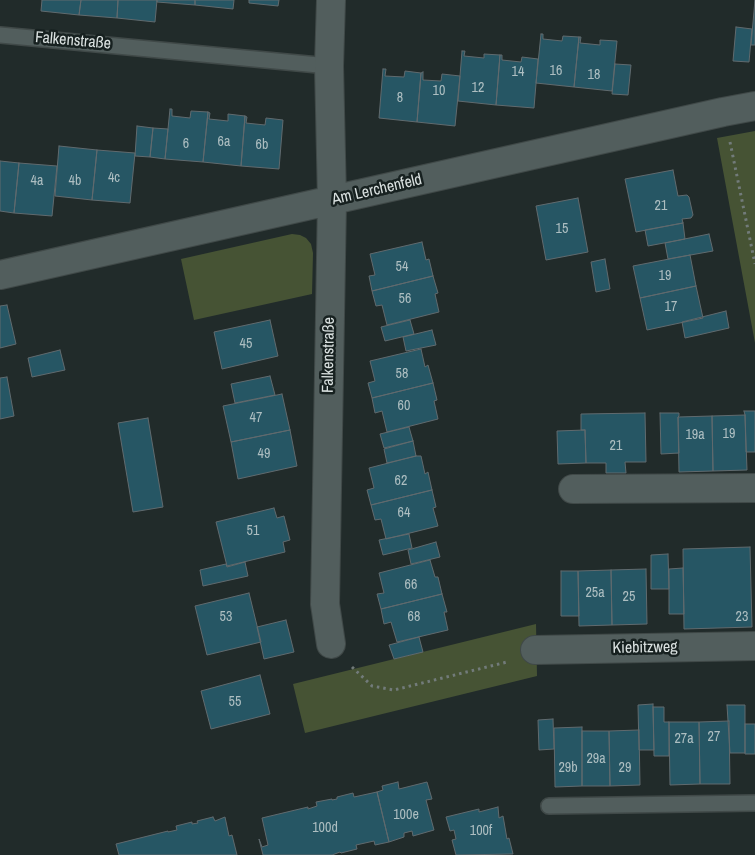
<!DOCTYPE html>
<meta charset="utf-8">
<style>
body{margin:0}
canvas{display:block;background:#212b2a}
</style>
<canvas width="755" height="855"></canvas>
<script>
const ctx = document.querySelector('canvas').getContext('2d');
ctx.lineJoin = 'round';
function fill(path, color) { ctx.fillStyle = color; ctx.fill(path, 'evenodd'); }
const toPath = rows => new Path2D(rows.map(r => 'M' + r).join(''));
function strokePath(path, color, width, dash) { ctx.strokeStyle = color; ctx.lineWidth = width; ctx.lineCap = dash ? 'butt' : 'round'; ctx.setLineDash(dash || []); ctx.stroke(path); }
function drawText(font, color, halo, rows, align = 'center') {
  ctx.font = font + ' "Archivo Narrow",sans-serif'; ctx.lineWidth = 5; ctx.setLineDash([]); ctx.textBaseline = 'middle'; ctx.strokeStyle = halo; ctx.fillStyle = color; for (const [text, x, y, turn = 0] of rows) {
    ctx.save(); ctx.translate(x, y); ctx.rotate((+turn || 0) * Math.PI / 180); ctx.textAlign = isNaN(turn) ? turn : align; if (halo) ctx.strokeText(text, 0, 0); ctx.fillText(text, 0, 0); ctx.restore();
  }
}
fill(toPath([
 [755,131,755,343,717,138],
 [292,234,300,235,306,238,311,244,313,253,312,294,194,320,181,259],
 [536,624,537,676,305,733,293,684]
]), '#465334');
const building = toPath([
 [42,0,81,0,79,15,41,11,42,0],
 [81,0,118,0,117,18,79,15,81,0],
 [118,0,157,0,155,22,117,18,118,0],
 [157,0,195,0,195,5,157,2,157,0],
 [195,0,234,0,233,9,195,5,195,0],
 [249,0,279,0,278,6,249,3,249,0],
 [755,0,755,45,751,45,755,0],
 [736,27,752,29,749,62,733,61,736,27],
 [541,34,543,34,543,39,562,41,563,36,579,37,574,87,536,83,541,34],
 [579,37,581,37,580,43,600,45,600,40,617,41,612,91,574,87,579,37],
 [462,51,465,51,464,56,484,58,484,54,500,55,496,105,458,101,462,51],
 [500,55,502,55,502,60,521,62,522,57,538,59,534,108,496,105,500,55],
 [615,64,631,65,628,95,612,94,615,64],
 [383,69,386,69,385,76,404,77,405,71,421,73,417,122,379,118,383,69],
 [423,72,423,80,441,81,442,74,460,76,455,126,417,122,421,73,423,72],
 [170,109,172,109,172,116,190,118,191,111,208,112,203,162,165,159,170,109],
 [208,112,210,113,209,119,228,121,228,114,245,116,241,166,203,162,208,112],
 [245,116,247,117,246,123,265,125,266,118,283,120,279,169,241,166,245,116],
 [137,126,153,128,150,157,135,156,137,126],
 [153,128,168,129,165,159,150,157,153,128],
 [59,146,97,150,92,200,55,196,59,146],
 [97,150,135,153,130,203,92,200,97,150],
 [0,161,19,163,14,213,0,211,0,161],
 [19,163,57,166,52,216,14,213,19,163],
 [673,170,678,196,687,195,689,197,693,215,691,218,682,219,683,223,636,232,625,179,673,170],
 [578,198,588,252,546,260,536,206,578,198],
 [683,223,685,239,648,246,645,230,683,223],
 [709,234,713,251,668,259,665,243,709,234],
 [422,242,426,260,429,259,433,276,372,291,369,276,375,275,370,254,422,242],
 [690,255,696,286,640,298,633,266,690,255],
 [605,259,610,289,596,292,591,262,605,259],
 [433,276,438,293,435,294,439,312,387,325,382,305,376,306,372,291,433,276],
 [696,286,703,318,647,330,640,298,696,286],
 [7,305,16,344,0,348,0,306,7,305],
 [726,311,729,328,685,338,682,322,726,311],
 [270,320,278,356,222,369,214,332,270,320],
 [410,320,414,334,385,341,381,327,410,320],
 [432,330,436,345,406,351,403,337,432,330],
 [421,349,425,367,428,365,433,383,372,398,368,383,375,381,370,361,421,349],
 [60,350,65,370,32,377,28,358,60,350],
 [270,376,275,395,235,403,231,384,270,376],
 [7,377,14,416,0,419,0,378,7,377],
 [433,383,437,400,434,401,438,419,387,432,382,411,375,413,372,398,433,383],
 [282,394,290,430,231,442,223,406,282,394],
 [744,411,755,411,755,452,746,452,745,415,744,411],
 [645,413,646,462,625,462,626,473,606,473,606,463,586,463,585,430,581,430,581,414,645,413],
 [660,413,679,413,679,416,678,417,679,453,661,454,660,413],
 [745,415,747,470,713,471,712,416,745,415],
 [712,416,713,471,679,472,678,417,712,416],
 [148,418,163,507,133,512,118,423,148,418],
 [409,427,413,441,384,448,380,434,409,427],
 [290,430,297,466,238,479,231,442,290,430],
 [585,430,586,463,558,464,557,431,585,430],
 [413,441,416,456,387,463,384,449,413,441],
 [416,456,421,456,425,474,428,472,432,490,371,505,367,490,374,488,369,468,416,456],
 [432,490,436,507,433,508,438,526,386,539,381,519,375,520,371,505,432,490],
 [274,508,277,518,284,516,290,540,283,542,285,552,227,566,216,522,274,508],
 [409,534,412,548,383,555,379,540,409,534],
 [436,542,440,557,411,564,408,550,436,542],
 [750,547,752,627,684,629,683,549,750,547],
 [668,554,669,589,651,589,651,555,668,554],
 [430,560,435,577,438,577,442,594,381,609,377,594,384,593,379,573,430,560],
 [245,562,248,576,203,586,200,570,226,564,227,567,245,562],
 [683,568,684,614,669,614,669,569,683,568],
 [646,569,647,624,612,625,611,570,646,569],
 [611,570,612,625,579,626,578,571,611,570],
 [561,571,578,571,579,616,561,616,561,571],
 [249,593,261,642,207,655,195,606,249,593],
 [442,594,447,612,444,612,448,630,397,642,391,622,384,624,381,609,442,594],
 [286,620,294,652,264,659,257,627,286,620],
 [419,637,423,652,394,659,389,645,419,637],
 [260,675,270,714,211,729,201,691,260,675],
 [653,704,654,750,639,750,638,705,653,704],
 [727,705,745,705,745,753,730,753,727,705],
 [653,707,664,707,664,722,669,722,669,756,654,756,653,707],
 [553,719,554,749,539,750,538,720,553,719],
 [729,721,730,784,700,784,699,722,729,721],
 [669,722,699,722,700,784,670,785,669,722],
 [745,724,755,724,755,754,745,754,745,724],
 [582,727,582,786,555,787,554,728,582,727],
 [639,730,640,785,610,786,609,731,639,730],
 [582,731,609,731,610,786,582,786,582,731],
 [398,782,399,789,427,782,432,799,426,800,434,830,413,836,412,831,404,833,404,837,389,842,377,792,383,790,382,786,398,782],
 [377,792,389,842,375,845,374,841,356,845,357,849,341,853,340,852,332,855,263,855,259,839,262,847,268,845,262,818,308,807,308,809,317,806,316,802,332,799,332,800,337,799,337,797,353,793,354,797,377,792],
 [498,807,499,818,503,816,507,839,509,838,513,854,456,855,452,840,456,839,454,830,450,831,446,817,479,809,479,812,498,807],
 [213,817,215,821,225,817,229,836,232,835,237,855,119,855,116,844,168,831,168,832,177,830,176,826,192,822,192,824,198,823,197,821,213,817]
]);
fill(building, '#265664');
strokePath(building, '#606a6e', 1);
const lane = toPath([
 [0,35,329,66],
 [549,806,755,803]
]);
const street = toPath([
 [0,275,723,112,755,106],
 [573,489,755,488],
 [331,644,325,604,332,200,329,66,331,0],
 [535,650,755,646]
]);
strokePath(lane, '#404948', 18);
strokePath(street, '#404948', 30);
strokePath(toPath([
 [730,142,755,264],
 [352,667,372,686,394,690,507,662]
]), '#727b7a', 3, [2.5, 4]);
strokePath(lane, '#525e5d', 15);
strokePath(street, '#525e5d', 28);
drawText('14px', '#adbec1', null, [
 ["16",556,71],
 ["14",518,72],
 ["18",594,75],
 ["12",478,88],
 ["10",439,91],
 ["8",400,98],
 ["6a",224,142],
 ["6",186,144],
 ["6b",262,145],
 ["4c",114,178],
 ["4a",37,181],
 ["4b",75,181],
 ["21",661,206],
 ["15",562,229],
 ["54",402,267],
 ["19",665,276],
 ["56",405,299],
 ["17",671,307],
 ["45",246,344],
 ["58",402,374],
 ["60",404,406],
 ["47",256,418],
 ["19",729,434],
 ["19a",695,435],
 ["21",616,446],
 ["49",264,454],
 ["62",401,481],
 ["64",404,513],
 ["51",253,531],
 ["66",411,585],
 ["25a",595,593],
 ["25",629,597],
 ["53",226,617],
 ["68",414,617],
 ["23",742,617],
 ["55",235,702],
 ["27",714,737],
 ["27a",684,739],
 ["29a",596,759],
 ["29b",568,768],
 ["29",625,768],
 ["100e",406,815],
 ["100d",325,828],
 ["100f",481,831]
]);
drawText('16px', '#dae1e0', '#172120', [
 ["Falkenstraße",73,41,5],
 ["Am Lerchenfeld",377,190,-13],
 ["Falkenstraße",329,355,-89],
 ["Kiebitzweg",645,648,-1]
]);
</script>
